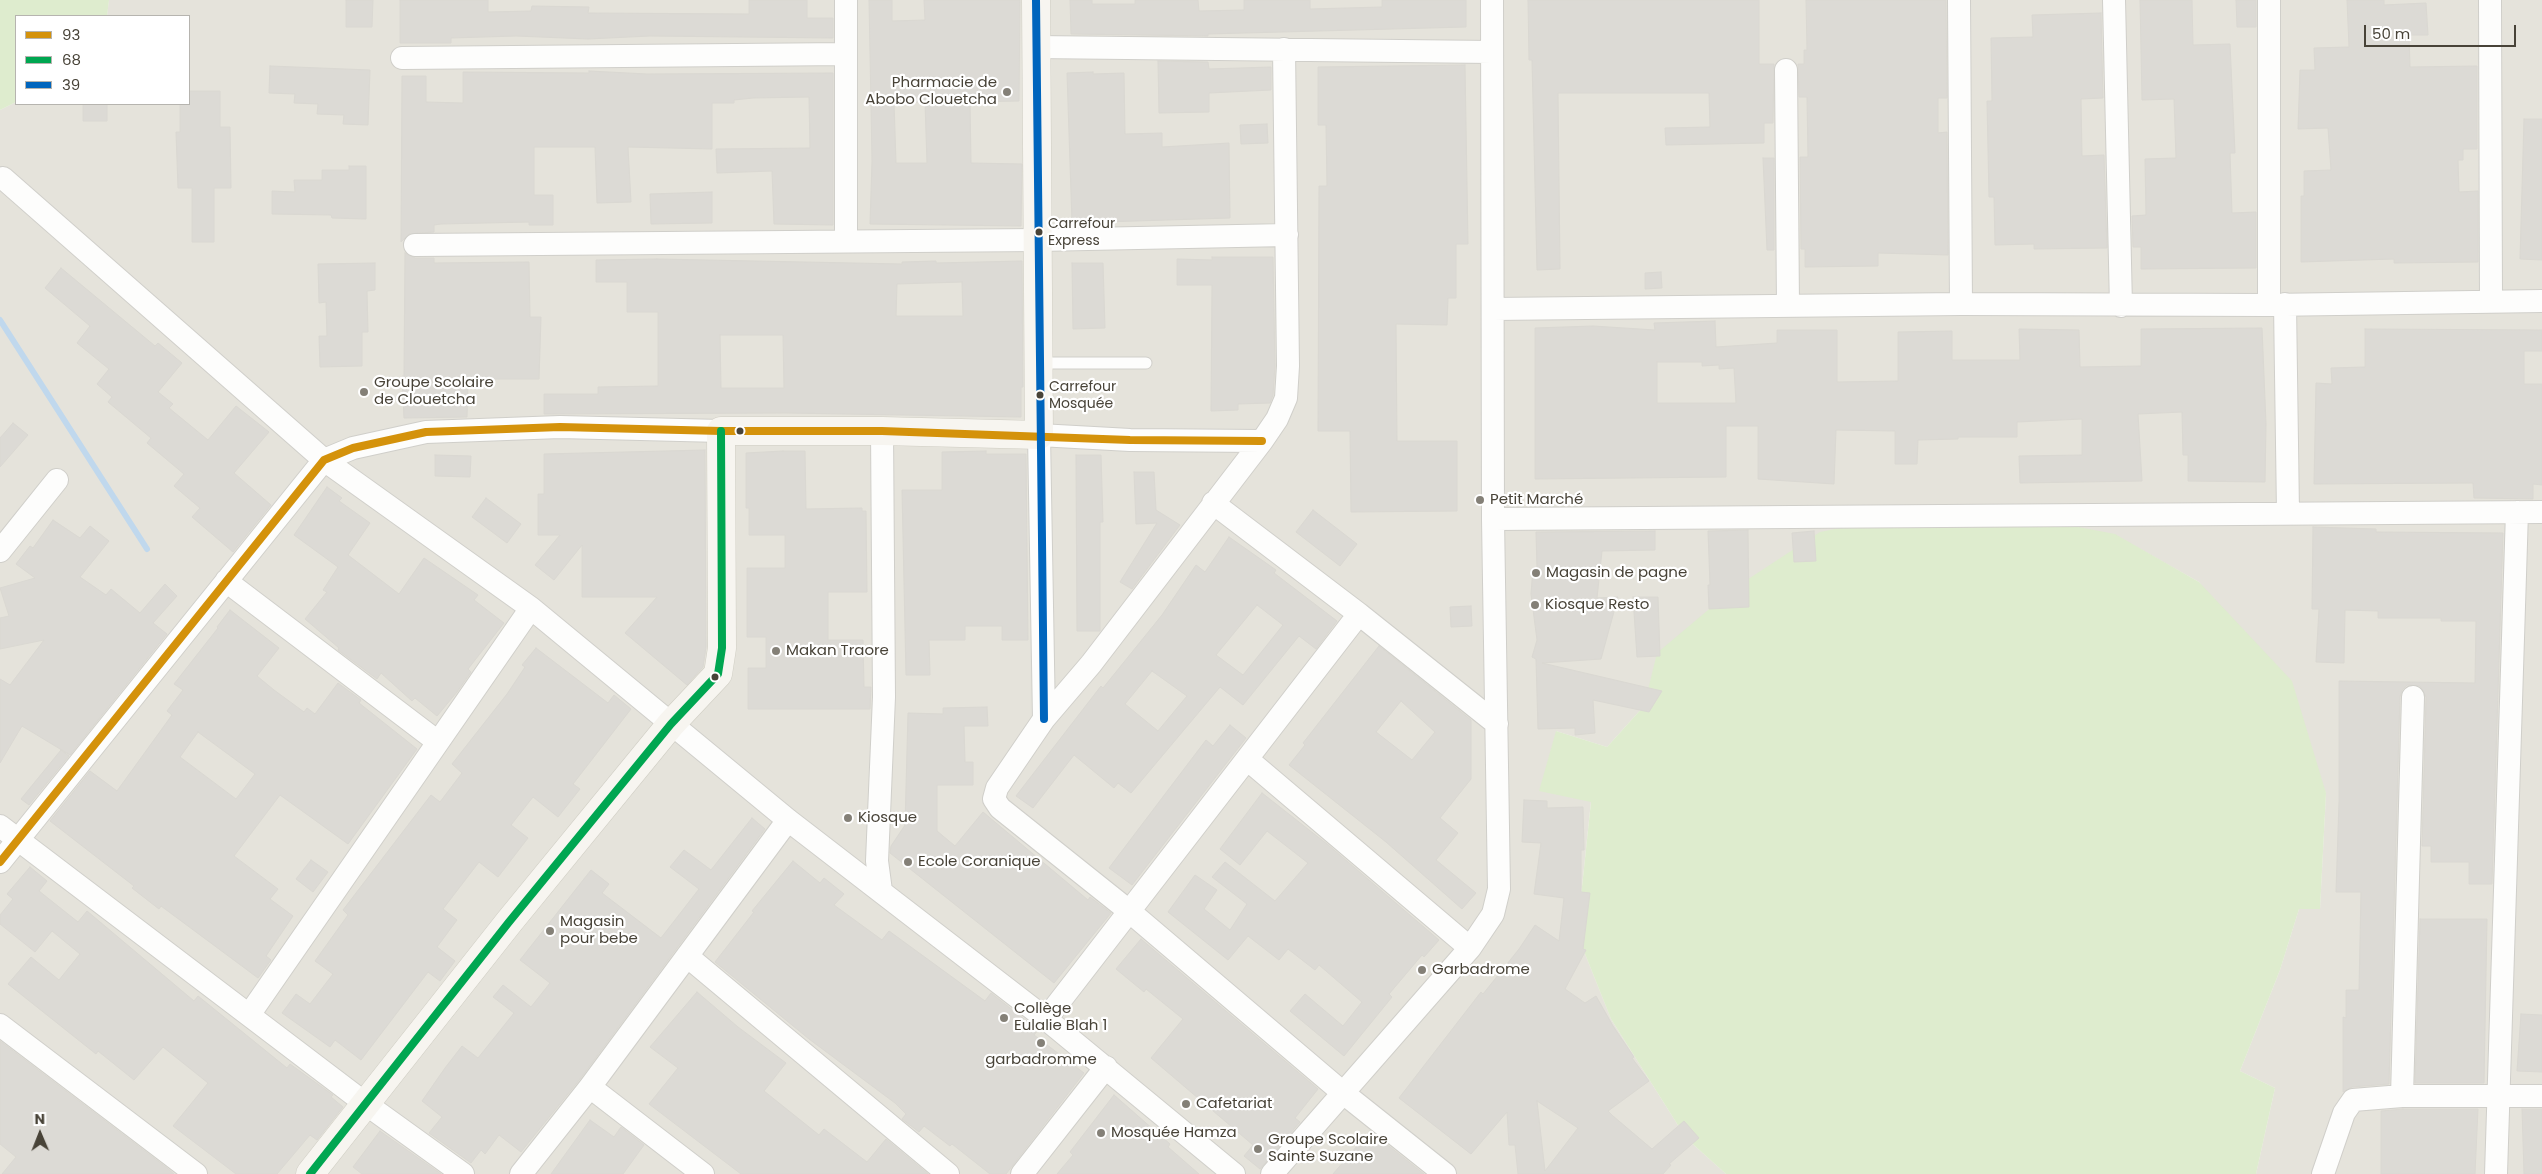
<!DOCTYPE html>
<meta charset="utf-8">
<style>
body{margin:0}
#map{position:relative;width:2542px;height:1174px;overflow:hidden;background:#f2f1ec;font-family:Poppins,sans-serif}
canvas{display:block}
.legend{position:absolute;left:15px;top:15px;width:175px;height:90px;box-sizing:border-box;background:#fff;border:1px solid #b6b4af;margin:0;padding:6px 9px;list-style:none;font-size:15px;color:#484338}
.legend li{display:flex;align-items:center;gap:10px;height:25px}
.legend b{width:25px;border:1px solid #b6b4af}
.north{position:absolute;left:15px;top:1109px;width:50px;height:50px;-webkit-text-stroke:4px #fff;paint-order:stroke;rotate:359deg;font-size:14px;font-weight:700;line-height:20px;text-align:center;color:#484338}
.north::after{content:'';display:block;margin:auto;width:18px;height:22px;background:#484338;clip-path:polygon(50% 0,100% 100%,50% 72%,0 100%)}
.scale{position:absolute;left:2364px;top:25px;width:152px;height:22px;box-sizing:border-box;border:2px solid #484338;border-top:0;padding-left:6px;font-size:15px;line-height:18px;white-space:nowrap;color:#484338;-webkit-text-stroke:4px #fff;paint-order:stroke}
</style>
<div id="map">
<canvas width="2542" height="1174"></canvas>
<ul class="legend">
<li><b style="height:6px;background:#d4920b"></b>93</li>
<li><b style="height:6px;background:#00a651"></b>68</li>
<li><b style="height:6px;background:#0065bd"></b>39</li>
</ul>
<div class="north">N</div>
<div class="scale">50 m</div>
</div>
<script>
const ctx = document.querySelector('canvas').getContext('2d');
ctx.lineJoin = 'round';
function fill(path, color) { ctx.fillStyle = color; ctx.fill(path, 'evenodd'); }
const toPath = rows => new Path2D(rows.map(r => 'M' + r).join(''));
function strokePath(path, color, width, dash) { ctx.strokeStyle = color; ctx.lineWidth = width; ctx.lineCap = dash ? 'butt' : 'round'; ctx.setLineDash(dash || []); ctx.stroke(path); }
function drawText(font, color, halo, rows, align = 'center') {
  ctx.font = font + ' Poppins,sans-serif'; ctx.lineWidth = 4.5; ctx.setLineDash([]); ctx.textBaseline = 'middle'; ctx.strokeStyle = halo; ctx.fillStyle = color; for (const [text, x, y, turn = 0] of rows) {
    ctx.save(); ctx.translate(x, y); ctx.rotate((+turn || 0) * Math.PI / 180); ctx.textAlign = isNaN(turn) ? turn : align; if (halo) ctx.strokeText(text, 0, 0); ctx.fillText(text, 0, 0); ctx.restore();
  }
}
fill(toPath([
 [109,0,2542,0,2542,1174,2256,1174,2275,1088,2240,1071,2280,970,2299,909,2320,909,2326,793,2199,582,2115,535,1957,504,1644,706,1607,747,1556,731,1591,801,1577,934,1611,1019,1686,1138,1726,1174,0,1174,0,110,16,102,189,104,189,16,107,16]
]), '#e5e3db');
fill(toPath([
 [0,0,109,0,107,16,16,16,16,102,0,110],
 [1957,504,2115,534,2199,582,2292,681,2326,793,2320,909,2299,909,2280,970,2240,1071,2275,1088,2256,1174,1726,1174,1686,1138,1611,1019,1577,934,1591,802,1539,791,1556,731,1607,747,1644,706,1657,653,1733,589,1820,532]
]), '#deecce');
strokePath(toPath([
 [0,320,147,549]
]), '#c0d8ed', 6);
const building = toPath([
 [346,0,373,0,372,27,346,27,346,0],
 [400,0,488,0,488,12,531,11,532,6,589,7,588,13,749,14,749,0,807,0,807,18,833,18,833,38,650,36,588,39,516,36,451,38,451,43,400,43,400,0],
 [869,0,892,0,892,21,925,20,924,0,1020,0,1019,101,970,102,971,163,1022,164,1021,226,870,224,872,161,869,0],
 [894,102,925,102,927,163,896,163,894,102],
 [1070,0,1092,0,1092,4,1135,4,1135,0,1198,0,1199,11,1244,10,1244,0,1310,0,1310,9,1382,7,1382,0,1466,0,1466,27,1208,34,1208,36,1071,34,1070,0],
 [1528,0,1759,0,1759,64,1774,64,1773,123,1764,123,1764,143,1666,145,1665,128,1710,127,1709,93,1558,93,1560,269,1537,270,1532,60,1529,60,1528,0],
 [1806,0,1946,0,1947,98,1938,98,1938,133,1947,132,1948,255,1878,253,1878,266,1805,267,1805,249,1801,249,1800,157,1808,157,1807,97,1799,97,1798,64,1804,64,1804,50,1807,50,1806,0],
 [2140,0,2192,0,2193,45,2230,44,2235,153,2230,153,2232,213,2256,212,2256,268,2141,269,2141,247,2133,247,2132,216,2146,215,2145,159,2176,158,2174,99,2142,100,2140,0],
 [2236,0,2256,0,2256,27,2237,27,2236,0],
 [2347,0,2384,0,2384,5,2426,3,2428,35,2409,35,2410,67,2477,66,2477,149,2463,149,2463,160,2458,160,2459,192,2478,191,2478,262,2394,263,2394,259,2301,262,2301,196,2304,196,2304,171,2331,170,2328,128,2298,129,2300,70,2315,70,2314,48,2349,47,2347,0],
 [2101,13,2103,98,2081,99,2082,156,2104,155,2107,248,2034,249,2034,244,1995,245,1994,197,1989,197,1987,101,1992,101,1991,38,2033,37,2032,15,2101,13],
 [1158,61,1208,62,1209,69,1271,67,1271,90,1209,93,1209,112,1159,113,1158,61],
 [1465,65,1468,244,1456,244,1456,298,1448,298,1447,325,1396,324,1397,441,1457,441,1457,511,1351,512,1350,431,1318,431,1319,186,1327,186,1326,125,1318,125,1318,67,1465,65],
 [270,66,370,70,368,125,343,124,344,115,317,114,318,104,294,103,295,94,269,93,270,66],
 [589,71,647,74,833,73,833,225,774,224,772,171,717,173,716,149,810,148,809,97,753,98,734,100,734,103,712,103,712,149,628,147,631,202,597,203,595,147,534,147,534,195,553,195,553,225,529,225,529,222,441,224,434,225,434,232,409,234,401,242,402,76,426,76,426,102,463,103,463,72,589,73,589,71],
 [1093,72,1093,74,1124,73,1125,134,1162,133,1162,147,1229,143,1230,218,1072,223,1067,73,1093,72],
 [189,91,220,91,220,127,230,127,231,188,214,188,214,242,192,242,192,188,178,188,176,132,180,132,180,104,189,104,189,91],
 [83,104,107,104,107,121,83,121,83,104],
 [2524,119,2542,119,2542,260,2520,259,2524,119],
 [1267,124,1268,143,1241,144,1240,125,1267,124],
 [1763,158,1774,158,1774,250,1767,250,1763,158],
 [349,166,366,166,366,219,332,218,331,215,272,214,272,191,295,192,294,180,322,180,322,170,349,170,349,166],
 [712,192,712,223,651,224,650,194,712,192],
 [405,253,415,258,434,258,434,263,529,262,530,317,541,317,539,379,468,379,467,417,404,418,402,376,404,376,405,253],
 [1212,257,1273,257,1275,366,1273,395,1270,403,1238,404,1238,410,1211,411,1212,285,1177,285,1177,259,1212,260,1212,257],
 [657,259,902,264,902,262,936,261,936,263,1022,261,1023,387,1021,387,1021,417,786,413,544,414,544,394,598,394,598,387,658,386,658,312,627,312,627,282,596,282,596,260,657,259],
 [962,282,963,316,896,316,897,284,962,282],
 [720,335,783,335,784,388,721,388,720,335],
 [375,263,375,290,367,291,368,332,362,332,362,366,320,367,319,336,327,336,326,302,319,303,318,264,375,263],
 [1072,263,1103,263,1105,328,1073,329,1072,263],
 [61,268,155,346,158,343,182,363,158,392,173,404,169,408,208,440,236,406,269,432,234,473,271,505,233,552,192,517,200,508,174,486,184,474,147,443,151,438,108,402,112,397,97,384,109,369,77,343,90,326,45,288,61,268],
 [1661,272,1662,288,1645,289,1645,273,1661,272],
 [1715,321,1716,347,1777,343,1777,330,1837,330,1837,382,1898,381,1898,332,1952,331,1952,360,2020,360,2019,329,2079,330,2080,367,2141,366,2141,329,2262,328,2266,424,2265,482,2188,481,2188,455,2183,455,2182,412,2138,414,2142,481,2020,483,2019,456,2082,455,2082,419,2017,422,2017,437,1958,437,1958,439,1918,440,1917,464,1895,464,1895,431,1836,430,1834,484,1758,479,1758,426,1726,426,1726,477,1535,479,1535,328,1593,326,1655,330,1654,323,1715,321],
 [1657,362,1702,362,1702,366,1719,365,1719,369,1734,368,1736,403,1657,403,1657,362],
 [2365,329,2542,330,2542,351,2524,351,2524,384,2542,384,2542,485,2533,484,2533,499,2474,498,2473,483,2314,484,2316,383,2332,384,2331,368,2365,367,2365,329],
 [13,423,28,435,0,467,0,438,13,423],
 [705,450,706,647,703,667,687,685,625,633,657,597,582,597,582,545,554,580,535,565,560,535,538,535,538,494,544,494,544,454,705,450],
 [783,451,805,451,806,509,862,508,862,511,866,511,867,592,828,592,828,640,863,640,864,687,871,687,870,709,748,709,748,668,766,668,766,637,747,637,747,568,785,568,785,535,749,535,749,508,746,508,746,453,783,451],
 [986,451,986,454,1026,454,1028,640,1002,640,1002,626,965,626,965,640,929,640,930,675,906,675,902,490,942,490,942,452,986,451],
 [435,455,471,456,470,477,435,476,435,455],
 [1076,455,1101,455,1103,522,1100,522,1100,631,1077,631,1076,455],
 [1134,472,1154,472,1156,510,1180,525,1132,589,1120,582,1157,523,1136,524,1134,472],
 [327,487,342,498,339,501,370,523,348,555,399,594,424,558,478,595,474,600,504,623,468,669,471,672,457,692,437,716,415,698,412,701,381,673,377,679,338,650,339,648,305,619,327,592,323,590,338,567,294,535,327,487],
 [486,498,521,524,507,543,472,517,486,498],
 [1313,510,1357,544,1340,566,1296,532,1313,510],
 [53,520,80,538,90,526,109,541,80,577,106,595,111,589,140,613,165,584,177,596,153,623,167,634,70,755,22,726,0,763,0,679,10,685,44,640,0,649,0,618,9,616,0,588,35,578,16,564,30,546,33,548,53,520],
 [2313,527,2376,529,2376,532,2503,533,2492,884,2469,884,2469,862,2431,862,2431,846,2422,846,2426,697,2420,686,2407,685,2402,690,2400,697,2389,1084,2352,1087,2343,1092,2343,1017,2346,1018,2346,990,2359,990,2361,892,2336,892,2339,802,2339,681,2475,683,2476,621,2441,621,2441,618,2378,618,2378,611,2345,610,2344,663,2316,662,2319,609,2312,609,2313,527],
 [1748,530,1749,607,1709,609,1708,585,1710,585,1708,531,1748,530],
 [1655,531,1655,550,1602,551,1597,598,1618,597,1601,659,1542,663,1662,691,1649,712,1593,700,1595,733,1575,735,1575,728,1538,729,1536,659,1532,657,1537,640,1531,594,1533,568,1537,568,1536,532,1655,531],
 [1814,531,1816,561,1794,562,1792,533,1814,531],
 [1229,537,1276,570,1274,573,1337,621,1316,649,1299,636,1243,705,1220,687,1131,793,1118,783,1114,788,1074,755,1033,808,1016,796,1101,686,1103,688,1162,615,1196,565,1205,572,1229,537],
 [1257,605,1283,625,1243,675,1216,655,1257,605],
 [1152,671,1187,696,1158,731,1125,704,1152,671],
 [1633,597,1658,597,1660,656,1637,657,1633,597],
 [1471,606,1472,626,1451,627,1450,607,1471,606],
 [230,610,279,648,257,676,274,690,304,712,307,708,315,714,338,683,361,700,359,703,417,749,348,844,280,795,234,856,278,889,270,899,293,916,266,956,271,960,258,978,161,906,159,909,132,888,134,886,50,821,90,771,117,791,172,715,167,711,183,690,174,684,218,628,217,627,230,610],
 [198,732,255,774,236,799,180,757,198,732],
 [1379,646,1471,720,1471,779,1440,818,1458,833,1436,860,1476,893,1462,909,1386,842,1289,765,1305,745,1303,743,1379,646],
 [1401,701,1435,732,1412,760,1376,732,1401,701],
 [536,648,608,703,614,695,631,709,573,784,580,789,558,817,533,797,511,825,528,838,498,877,479,862,443,909,457,920,437,947,455,961,440,981,428,972,361,1060,335,1040,330,1047,282,1013,296,994,310,1004,333,974,315,961,348,915,343,910,431,795,440,802,462,773,452,764,507,694,525,667,522,665,536,648],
 [987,707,988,726,964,726,965,762,973,762,973,785,937,785,937,831,955,846,983,812,1088,900,1090,897,1111,913,1054,983,890,853,891,846,905,825,908,713,943,714,943,708,987,707],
 [1230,725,1246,738,1132,885,1109,868,1206,740,1213,746,1230,725],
 [61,750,69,756,29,805,21,799,61,750],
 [1262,793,1327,844,1439,940,1424,957,1422,955,1389,994,1392,997,1344,1056,1290,1011,1305,994,1343,1026,1362,1002,1319,965,1315,970,1288,949,1279,960,1248,936,1228,960,1168,912,1195,875,1217,890,1204,909,1230,930,1247,904,1212,877,1225,862,1275,901,1308,863,1267,831,1240,865,1220,849,1262,793],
 [1524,800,1547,801,1547,808,1583,807,1584,850,1581,850,1581,892,1590,893,1583,949,1586,950,1565,989,1585,1003,1596,996,1613,1026,1634,1057,1632,1058,1649,1081,1608,1111,1613,1116,1652,1149,1684,1121,1699,1138,1669,1164,1671,1165,1663,1174,1518,1174,1515,1145,1509,1145,1507,1112,1471,1154,1399,1098,1481,992,1483,994,1519,949,1535,925,1559,941,1564,898,1534,894,1541,843,1522,842,1524,800],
 [1537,1101,1578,1128,1545,1171,1537,1101],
 [752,818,765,829,580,1079,521,1152,499,1135,485,1154,481,1150,471,1163,429,1133,442,1117,422,1101,445,1068,462,1046,478,1058,514,1013,493,997,503,985,531,1007,550,983,520,960,591,870,609,884,602,893,661,938,699,889,670,867,684,850,711,870,752,818],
 [311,860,328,872,313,892,296,879,311,860],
 [793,861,820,883,824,878,844,894,834,905,882,940,889,931,985,1001,991,993,1038,1030,1034,1035,1084,1073,1006,1174,990,1174,952,1144,950,1146,924,1126,919,1132,902,1119,906,1114,895,1103,809,1039,715,962,754,912,752,911,793,861],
 [30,867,47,881,39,891,78,922,87,911,194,1001,198,996,287,1068,290,1064,333,1095,331,1097,343,1107,317,1140,310,1135,277,1174,236,1174,173,1126,208,1083,163,1047,134,1080,98,1051,96,1054,8,984,31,957,59,980,80,954,52,931,35,952,0,924,0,915,13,899,7,894,30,867],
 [2420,919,2487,919,2484,1083,2415,1083,2420,919],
 [1141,939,1318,1089,1295,1118,1300,1122,1260,1169,1244,1156,1253,1145,1151,1058,1183,1019,1146,989,1144,992,1116,969,1141,939],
 [697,992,738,1027,786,1063,764,1091,819,1135,824,1129,867,1162,886,1139,928,1174,741,1174,649,1104,678,1068,650,1047,697,992],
 [2521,1014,2542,1015,2542,1072,2517,1071,2521,1014],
 [0,1041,167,1168,174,1174,2,1174,16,1157,0,1144,0,1041],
 [1114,1095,1170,1144,1168,1147,1199,1174,1057,1174,1073,1155,1070,1152,1114,1095],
 [2403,1109,2478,1109,2475,1174,2381,1174,2381,1111,2403,1109],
 [2522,1109,2542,1109,2542,1174,2524,1174,2522,1109],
 [590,1120,614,1137,621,1127,644,1145,623,1174,551,1174,590,1120],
 [380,1131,441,1174,362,1174,353,1167,380,1131],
 [1370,1131,1424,1174,1333,1174,1370,1131]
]);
fill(building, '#dcdad5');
strokePath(building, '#dad8d2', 1);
const lane = toPath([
 [1039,363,1146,363]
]);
const street = toPath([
 [1959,0,1961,304],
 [2114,0,2121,306],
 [2490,0,2491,301],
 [1035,47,1492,52],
 [1284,49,1288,366,1286,398,1277,419,1262,441,1091,664,1044,719,997,788,994,799,1000,808,1129,911,1342,1092,1445,1174],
 [402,58,846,54],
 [1786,70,1788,306],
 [3,178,324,460,531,608,788,820,1046,1019,1234,1174],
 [846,241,846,0],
 [415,245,1038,240,1287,235],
 [2285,304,2288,513],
 [2269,305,2269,0],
 [1493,309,1961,304,2269,305,2542,301],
 [1213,503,1359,614,1497,724],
 [1493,519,2542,512],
 [0,551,57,480],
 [226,581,438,742],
 [1044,719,1039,435,1130,440,1262,441],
 [1247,759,1470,948],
 [0,826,366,1104,463,1174],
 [0,862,324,460,353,448,426,432,560,427,721,431],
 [881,891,877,861,884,697,882,431],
 [687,956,948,1174],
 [249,1015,531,608],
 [1046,1019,1359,614],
 [0,1025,196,1174],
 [590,1087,703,1174],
 [2402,1096,2413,697],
 [521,1174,590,1087,788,820],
 [1022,1174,1106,1067],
 [1272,1174,1470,948,1493,914,1499,889,1493,519,1492,0],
 [2323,1174,2344,1113,2353,1100,2402,1096,2542,1096],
 [2496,1174,2517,512]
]);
const secondary = toPath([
 [310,1174,509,922,671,724,718,674,722,648,721,431,882,431,1039,435,1036,0]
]);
strokePath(lane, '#d0cfca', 13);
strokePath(street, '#d0cfca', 24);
strokePath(secondary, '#d0cec4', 29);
strokePath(lane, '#fdfdfc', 11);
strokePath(street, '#fdfdfc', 22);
strokePath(secondary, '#f7f5f0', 28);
strokePath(toPath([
 [0,862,324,460,353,448,426,432,560,427,721,431,882,431,1130,440,1262,441]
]), '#d4920b', 8);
strokePath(toPath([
 [310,1174,509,922,671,724,718,674,722,648,721,431]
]), '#00a651', 8);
strokePath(toPath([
 [1036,0,1044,719]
]), '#0065bd', 8);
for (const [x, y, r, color] of [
 [1007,92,5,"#848077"],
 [1039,232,4.5,"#484338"],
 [364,392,5,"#848077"],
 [1040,395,4.5,"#484338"],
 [740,431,4.5,"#484338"],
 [1480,500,5,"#848077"],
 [1536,573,5,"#848077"],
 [1535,605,5,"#848077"],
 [776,651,5,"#848077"],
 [715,677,4.5,"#484338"],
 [848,818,5,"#848077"],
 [908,862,5,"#848077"],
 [550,931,5,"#848077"],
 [1422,970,5,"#848077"],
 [1004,1018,5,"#848077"],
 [1041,1043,5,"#848077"],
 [1186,1104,5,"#848077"],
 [1101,1133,5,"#848077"],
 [1258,1149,5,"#848077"]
]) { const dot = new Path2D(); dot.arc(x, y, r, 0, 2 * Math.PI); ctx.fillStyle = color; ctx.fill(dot); strokePath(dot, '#fff', 2); }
drawText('14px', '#484338', '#fff', [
 ["Carrefour",1048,224],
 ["Express",1048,241],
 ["Carrefour",1049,387],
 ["Mosquée",1049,404]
], 'left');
drawText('15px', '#484338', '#fff', [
 ["Pharmacie de",997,83,"right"],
 ["Abobo Clouetcha",997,100,"right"],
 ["Groupe Scolaire",374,383],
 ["de Clouetcha",374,400],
 ["Petit Marché",1490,500],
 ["Magasin de pagne",1546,573],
 ["Kiosque Resto",1545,605],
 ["Makan Traore",786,651],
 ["Kiosque",858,818],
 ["Ecole Coranique",918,862],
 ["Magasin",560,922],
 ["pour bebe",560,939],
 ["Garbadrome",1432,970],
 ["Collège",1014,1009],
 ["Eulalie Blah 1",1014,1026],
 ["garbadromme",1041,1060,"center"],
 ["Cafetariat",1196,1104],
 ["Mosquée Hamza",1111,1133],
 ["Groupe Scolaire",1268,1140],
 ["Sainte Suzane",1268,1157]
], 'left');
</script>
